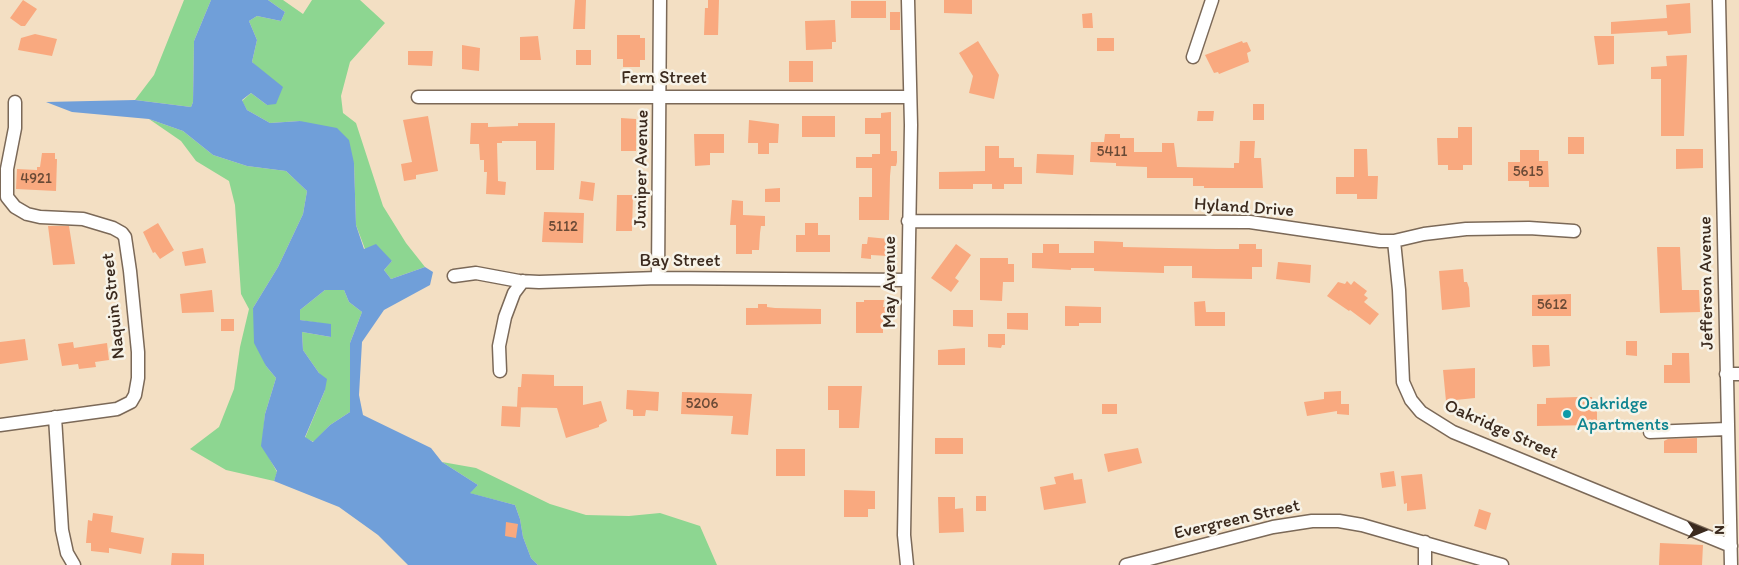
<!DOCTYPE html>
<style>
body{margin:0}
#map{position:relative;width:1739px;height:565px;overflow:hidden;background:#f3dfc3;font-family:Itim,sans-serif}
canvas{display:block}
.north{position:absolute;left:1679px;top:505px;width:50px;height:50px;-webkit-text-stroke:4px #f7f3e8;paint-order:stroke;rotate:90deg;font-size:14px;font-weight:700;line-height:20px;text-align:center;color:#3b2a1e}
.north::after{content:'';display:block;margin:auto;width:18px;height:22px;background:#3b2a1e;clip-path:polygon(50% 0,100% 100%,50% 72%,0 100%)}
</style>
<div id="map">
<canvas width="1739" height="565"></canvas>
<div class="north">N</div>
</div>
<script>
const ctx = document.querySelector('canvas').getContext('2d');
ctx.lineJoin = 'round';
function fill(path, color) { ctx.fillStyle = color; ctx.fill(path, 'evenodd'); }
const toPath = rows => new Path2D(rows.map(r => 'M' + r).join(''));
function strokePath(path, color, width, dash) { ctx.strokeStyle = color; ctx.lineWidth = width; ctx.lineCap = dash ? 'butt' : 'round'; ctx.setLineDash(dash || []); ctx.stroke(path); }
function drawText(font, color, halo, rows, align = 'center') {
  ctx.font = font + ' Itim,sans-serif'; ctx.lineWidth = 5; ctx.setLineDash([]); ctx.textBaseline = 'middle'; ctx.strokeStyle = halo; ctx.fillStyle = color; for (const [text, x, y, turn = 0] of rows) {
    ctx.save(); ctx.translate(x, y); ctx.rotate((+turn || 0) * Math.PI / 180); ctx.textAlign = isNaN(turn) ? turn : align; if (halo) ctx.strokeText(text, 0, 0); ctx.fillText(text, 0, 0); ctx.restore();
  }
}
fill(toPath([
 [184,0,211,0,194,41,193,102,191,107,135,100,154,75],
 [268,0,283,0,303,14,312,0,360,0,385,23,350,62,341,96,343,113,356,123,383,206,406,243,425,267,391,279,384,270,392,261,365,249,356,225,354,163,300,121,270,123,247,110,242,101,251,93,267,105,263,73,252,62,257,40,249,21,257,16,281,21,285,12],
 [149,119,183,131,213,155,247,166,286,171,307,191,303,214,278,267,253,308,266,366,276,378,265,414,262,445,277,472,274,481,226,470,190,449,219,427,234,389,240,347,249,309,241,294,235,205,229,181,196,161,181,141],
 [325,290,344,290,349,302,362,312,350,343,350,412,330,425,314,442,305,438,325,390,319,373,303,350,302,332,331,337,331,325,300,320,300,310],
 [442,462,476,468,550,504,586,515,629,516,660,513,700,526,717,565,538,565,531,558,523,537,520,519,515,505,469,493,478,485]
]), '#8dd691');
fill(toPath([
 [211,0,268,0,285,12,281,21,257,16,249,21,257,40,252,62,283,87,276,104,267,105,251,93,242,100,247,110,270,123,300,121,337,128,349,140,354,163,356,225,364,249,376,244,392,261,384,270,391,279,425,267,433,272,430,285,384,310,362,342,359,395,363,415,431,448,442,462,478,485,470,493,515,505,520,519,523,537,531,558,538,565,408,565,378,535,339,507,274,481,277,471,261,446,265,414,276,378,266,366,254,343,253,308,278,267,303,214,307,191,286,171,247,166,213,155,183,131,149,119,72,112,46,102,135,100,191,107,193,102,194,41],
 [325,290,344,290,349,302,362,312,350,343,350,412,330,425,313,442,305,437,325,390,327,379,319,373,303,350,302,332,331,337,331,324,300,320,300,310]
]), '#709fd9');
fill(toPath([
 [23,0,37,9,25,26,21,26,10,18],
 [575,0,586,0,585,29,573,29],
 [708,0,719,0,718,35,704,35,705,8,708,8],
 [944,0,972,0,972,14,944,13],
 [851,1,886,1,886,18,851,18],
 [1690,3,1691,33,1668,35,1667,31,1611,34,1611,22,1667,18,1666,5],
 [890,12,900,12,900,30,890,30],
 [1092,13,1093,28,1083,28,1082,14],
 [835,20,836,42,832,42,832,49,806,50,805,21],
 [35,34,57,39,52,56,18,50,21,38],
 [617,35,640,35,640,38,645,38,645,60,640,60,640,67,623,67,623,59,617,59],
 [538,36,541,60,520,60,520,37],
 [1594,36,1614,36,1614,64,1598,65],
 [1097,38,1114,38,1114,51,1097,51],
 [978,41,999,75,994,99,969,93,973,76,959,53],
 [1242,41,1243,43,1247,42,1251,51,1247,53,1249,62,1219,74,1218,72,1214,73,1205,55],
 [462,45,480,48,479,71,462,69],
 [576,50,591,50,591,65,576,65],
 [408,51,433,51,432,66,408,65],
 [1687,55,1684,136,1661,136,1661,79,1651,79,1651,67,1667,66,1666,56],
 [789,61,813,61,813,82,789,82],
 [1253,104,1264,104,1264,120,1253,120],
 [1198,111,1214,111,1213,121,1197,121],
 [891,112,891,151,897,151,897,162,896,166,891,166,890,176,889,220,859,220,859,197,872,197,872,168,856,168,856,157,872,157,872,154,880,154,880,134,865,134,865,118,881,118,881,113],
 [428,116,438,171,416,175,416,179,404,181,401,164,412,162,403,120],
 [802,116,835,116,835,137,802,137],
 [621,118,636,119,636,151,621,151],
 [749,120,779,124,778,143,769,143,769,154,758,154,758,143,748,143],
 [471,123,488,123,488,127,518,126,518,123,555,123,554,170,536,170,536,141,502,141,502,143,497,143,498,181,506,182,505,195,486,194,487,172,484,172,484,160,480,160,479,144,470,144],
 [1458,127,1472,127,1472,165,1463,165,1463,170,1448,170,1448,165,1438,165,1437,138,1458,138],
 [694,134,724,134,724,153,710,153,710,165,695,166],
 [1105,134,1120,134,1120,138,1134,138,1134,152,1162,152,1162,143,1174,143,1177,167,1234,168,1234,163,1239,163,1240,141,1255,141,1254,158,1261,158,1263,188,1204,188,1204,186,1193,186,1193,178,1147,178,1147,167,1116,166,1116,163,1090,162,1091,142,1104,142],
 [1568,137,1584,137,1584,154,1568,154],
 [985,146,999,146,999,158,1014,158,1014,167,1022,167,1022,184,1004,184,1004,189,992,189,992,184,973,184,973,189,939,189,939,172,985,171],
 [1354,149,1367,149,1368,176,1378,176,1377,199,1357,199,1357,194,1336,194,1336,177,1354,177],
 [1676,149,1703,149,1703,168,1676,169],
 [1520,150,1539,150,1539,161,1548,161,1549,187,1529,187,1529,181,1508,181,1508,162,1520,162],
 [42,153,55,153,55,159,57,159,56,191,16,189,17,169,37,170,37,167,40,167],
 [1037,154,1074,155,1073,175,1036,173],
 [581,181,595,183,593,201,579,199],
 [780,188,780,202,765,202,765,189],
 [617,195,633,195,632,231,616,231],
 [732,200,743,201,743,215,765,216,765,226,761,226,760,233,759,250,752,250,752,254,736,254,736,225,730,225],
 [544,212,584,213,583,243,542,242],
 [158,223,174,250,160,259,155,252,153,253,143,232],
 [805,223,818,223,818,235,830,235,830,252,796,252,796,235,805,235],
 [48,226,69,226,75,264,53,265],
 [868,237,889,239,888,256,871,255,871,259,861,258,862,244,867,244],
 [1094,241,1123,242,1123,247,1216,249,1239,249,1239,244,1256,244,1256,249,1262,249,1262,267,1252,267,1252,279,1192,278,1192,266,1164,266,1164,273,1094,271,1094,268,1071,268,1071,270,1032,268,1032,253,1043,253,1043,244,1059,244,1059,253,1094,253],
 [956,244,971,255,955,278,959,281,951,292,931,278],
 [1657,247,1680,247,1682,290,1699,290,1700,312,1660,313],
 [203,248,206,263,185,266,182,252],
 [980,258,1008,258,1008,264,1014,264,1014,282,1003,282,1002,301,980,300],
 [1278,262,1311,265,1310,283,1276,279],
 [1463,269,1464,282,1467,282,1469,288,1470,307,1442,310,1439,271],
 [1347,281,1351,285,1354,281,1367,291,1364,295,1368,298,1364,302,1379,314,1370,325,1350,310,1349,311,1327,296,1338,282,1345,284],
 [212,290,214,312,182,313,180,294],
 [1571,294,1571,316,1532,316,1532,295],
 [864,300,884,300,883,307,887,307,887,319,883,319,883,333,856,333,856,302,864,302],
 [1205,301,1206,312,1225,312,1225,326,1195,326,1194,302],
 [758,304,767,304,767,307,775,308,821,309,821,324,746,325,746,308,758,308],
 [1065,306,1101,307,1101,323,1079,323,1079,326,1065,326],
 [953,310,973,310,973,327,953,326],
 [1007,313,1028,313,1028,330,1007,329],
 [221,319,234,319,234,331,221,331],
 [988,334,1005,334,1005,345,1002,345,1001,348,988,347],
 [25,339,28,360,0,364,0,342],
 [1626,341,1637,341,1637,356,1626,355],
 [73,342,74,348,107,343,109,360,95,362,96,367,79,369,78,364,62,366,58,344],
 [1532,345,1549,345,1550,366,1533,367],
 [965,348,965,365,938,365,938,350],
 [1672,353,1689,353,1690,383,1664,383,1664,365,1672,365],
 [1475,368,1475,398,1446,401,1443,370],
 [522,374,554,375,554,386,583,386,583,405,601,401,607,421,599,425,599,427,566,438,557,408,517,407,518,387,521,387],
 [828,386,862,386,859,428,839,428,839,410,828,410],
 [627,390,659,392,658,411,646,410,645,416,633,416,633,410,626,409],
 [1341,391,1341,404,1349,404,1349,415,1337,414,1337,411,1307,416,1304,402,1324,399,1324,392],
 [682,392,752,394,748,435,731,434,733,416,681,414],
 [1578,397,1592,397,1593,403,1597,403,1597,425,1537,426,1537,404,1546,404,1546,398],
 [1102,404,1117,404,1117,414,1102,414],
 [502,406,521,407,520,427,501,426],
 [935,438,963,438,963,454,935,454],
 [1697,438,1697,453,1664,453,1664,441,1668,439],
 [1138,448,1142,463,1108,472,1104,454],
 [776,449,805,449,805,476,776,476],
 [1394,471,1396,486,1382,488,1380,473],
 [1073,473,1074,480,1082,479,1086,503,1044,510,1040,487,1056,484,1054,477],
 [1422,474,1426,509,1407,511,1407,503,1404,504,1401,476],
 [844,490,875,491,875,509,868,509,868,517,844,517],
 [976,496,986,496,986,511,976,511],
 [938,497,955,497,955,509,963,508,964,532,939,533],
 [1479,509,1491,513,1486,530,1474,526],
 [93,513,113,516,111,532,144,538,141,554,109,548,109,553,91,551,91,543,86,543,88,520,92,521],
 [506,522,518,524,516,538,505,536],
 [1660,543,1703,545,1702,565,1659,565],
 [172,553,204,554,204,565,171,565]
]), '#f9a97f');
const minor = toPath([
 [1719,0,1731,565],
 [1193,57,1212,0],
 [418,97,910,97],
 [908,221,1250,222,1380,241,1394,241,1424,234,1466,229,1529,228,1574,231],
 [1394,241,1399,290,1403,382,1411,400,1421,412,1453,432,1731,546],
 [454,276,476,273,519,281,539,282,658,278,908,280],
 [658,278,660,0],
 [500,371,499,346,505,317,514,293,523,281],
 [1726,374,1739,374],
 [55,417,62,530,67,553,74,565],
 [0,425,117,409,131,402,135,395,138,378,138,352,130,271,125,237,122,233,113,228,83,219,40,217,27,214,15,207,7,197,7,169,15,128,15,102],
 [1650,432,1727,429],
 [1425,542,1425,565],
 [907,565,904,535,911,125,908,0],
 [1126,565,1273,527,1312,521,1339,521,1362,525,1502,565]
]);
strokePath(minor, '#7b6958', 15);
strokePath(minor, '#fff', 12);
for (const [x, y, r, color] of [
 [1567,414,5,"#0f9aa8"]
]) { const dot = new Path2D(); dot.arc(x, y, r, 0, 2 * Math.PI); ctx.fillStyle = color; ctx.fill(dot); strokePath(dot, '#f7f3e8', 2); }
drawText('15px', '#6a4a36', null, [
 ["5411",1112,152],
 ["5615",1528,172],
 ["4921",36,179],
 ["5112",563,227],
 ["5612",1552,305],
 ["5206",702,404]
]);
drawText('18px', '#3b2a1e', '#f7f3e8', [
 ["Fern Street",664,78],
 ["Juniper Avenue",642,169,-89],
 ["Hyland Drive",1244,208,4],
 ["Bay Street",680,261],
 ["May Avenue",890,282,-90],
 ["Jefferson Avenue",1707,283,-91],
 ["Naquin Street",114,306,-96],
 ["Oakridge Street",1501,430,24],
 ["Evergreen Street",1237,520,-13]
]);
drawText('18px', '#0d838f', '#f7f3e8', [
 ["Oakridge",1577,404],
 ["Apartments",1577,425]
], 'left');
</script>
